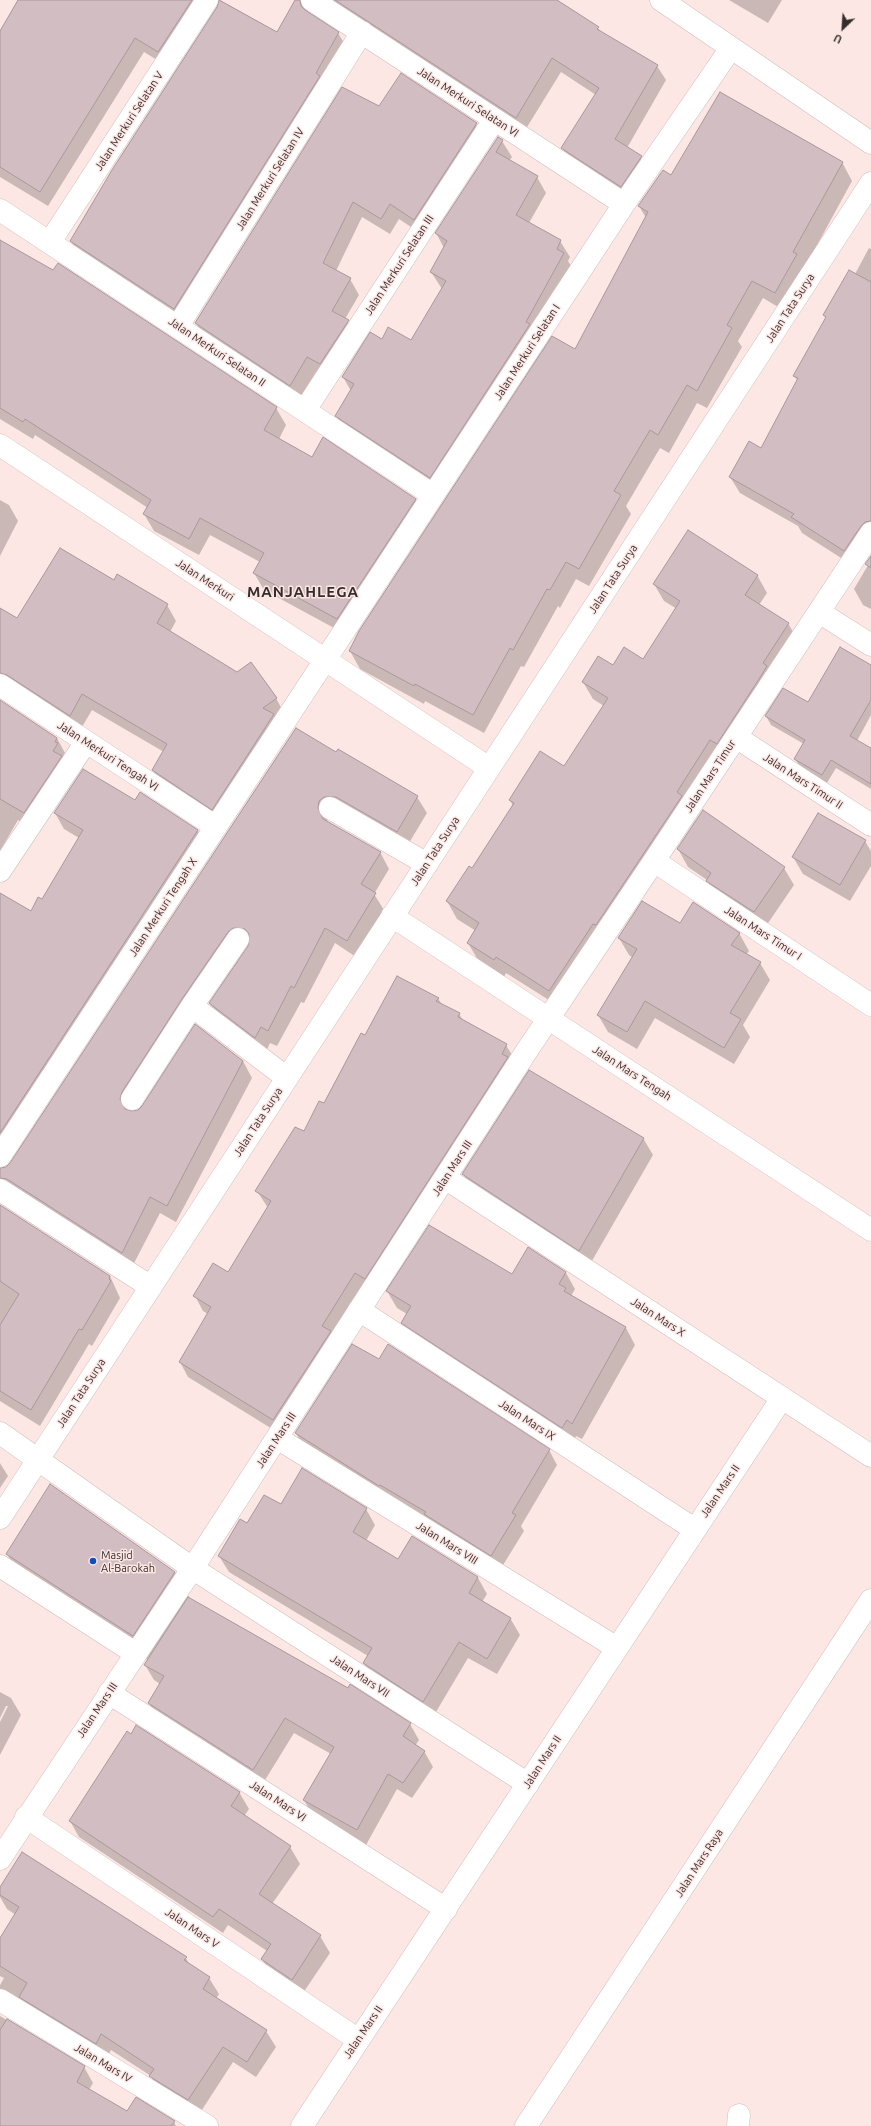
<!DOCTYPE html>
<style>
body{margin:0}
#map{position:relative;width:871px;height:2126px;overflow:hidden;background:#fde7e4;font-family:Ubuntu,sans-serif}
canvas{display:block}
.north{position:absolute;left:823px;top:8px;width:40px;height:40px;-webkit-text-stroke:3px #fde7e4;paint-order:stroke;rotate:205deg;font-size:11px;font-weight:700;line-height:16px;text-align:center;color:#362e2d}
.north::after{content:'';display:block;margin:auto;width:14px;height:18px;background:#362e2d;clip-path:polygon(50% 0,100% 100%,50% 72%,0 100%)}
</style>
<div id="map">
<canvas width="871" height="2126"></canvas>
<div class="north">U</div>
</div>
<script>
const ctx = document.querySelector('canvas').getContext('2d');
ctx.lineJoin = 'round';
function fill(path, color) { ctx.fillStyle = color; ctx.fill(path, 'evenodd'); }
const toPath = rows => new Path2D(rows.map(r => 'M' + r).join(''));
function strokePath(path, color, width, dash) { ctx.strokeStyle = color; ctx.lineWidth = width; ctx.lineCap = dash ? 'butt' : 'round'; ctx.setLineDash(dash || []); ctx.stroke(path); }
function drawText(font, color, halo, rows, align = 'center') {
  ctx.font = font + ' Ubuntu,sans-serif'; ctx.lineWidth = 3; ctx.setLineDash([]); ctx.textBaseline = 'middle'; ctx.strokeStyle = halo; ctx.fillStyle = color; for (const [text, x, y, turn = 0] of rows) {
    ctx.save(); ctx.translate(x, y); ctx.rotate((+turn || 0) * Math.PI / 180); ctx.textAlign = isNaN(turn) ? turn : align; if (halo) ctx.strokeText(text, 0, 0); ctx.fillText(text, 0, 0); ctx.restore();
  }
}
fill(toPath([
 [20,0,207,0,167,66,144,52,48,206,0,177,0,33],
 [220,0,278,33,297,0,557,0,598,28,601,32,657,66,666,80,627,148,641,157,649,171,629,201,571,163,562,148,596,95,561,72,524,132,310,8,308,12,338,33,347,48,182,323,80,256,71,241,218,7],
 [729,0,782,0,768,23],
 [380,107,476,124,486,139,423,235,399,219,390,234,362,217,336,271,350,279,359,295,345,319,357,337,329,380,316,372,299,401,205,339,196,323],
 [502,141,512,157,509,161,537,177,546,193,529,223,560,241,570,257,568,261,573,269,439,493,346,432,336,416,351,391,343,377,382,340,412,341,442,289,431,272,444,248,436,233],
 [842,162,852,181,804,269,785,311,763,298,738,341,742,347,707,408,697,403,669,453,660,448,626,506,631,514,589,586,576,579,560,608,558,606,524,667,521,666,484,733,425,701,424,704,360,669,350,651,575,351,646,218,639,206,672,177],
 [0,242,276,408,286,425,279,439,312,458,415,499,425,517,347,635,264,590,254,573,260,562,210,535,199,555,154,531,144,514,148,508,35,435,33,439,0,419],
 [869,248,871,249,871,526,849,563,802,533,798,526,740,493,730,477,761,449,798,381,794,376,826,319,824,315,855,274],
 [0,500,9,505,18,521,0,556],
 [871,560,871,609,863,605,854,589],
 [757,575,767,593,759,605,788,623,798,641,560,1007,506,973,504,977,478,960,468,943,476,931,457,919,447,901,473,869,513,806,510,800,564,767,604,706,593,699,583,682,613,667,644,660,677,609,664,601,654,584],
 [114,581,167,605,176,621,170,632,276,698,285,715,222,825,163,786,153,770,164,752,92,710,79,732,0,693,0,609,18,620],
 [871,671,871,715,857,741,871,749,871,789,836,768,827,783,800,767,795,759,804,744,771,725,766,716,808,704],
 [0,701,57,738,66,755,33,829,18,820,0,851],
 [337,754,417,797,427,813,406,848,328,818,327,822,380,852,389,869,374,894,384,910,356,957,335,943,304,1003,301,1002,277,1046,270,1043,265,1054,220,1020,210,1003,250,944,242,944,130,1109,130,1112,139,1111,243,1061,252,1078,176,1222,160,1213,131,1269,0,1198,0,1169,6,1168],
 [140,793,198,831,207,847,0,1163,0,895,32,912,42,901,79,838,64,829,55,813,136,801],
 [865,841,871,851,871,866,850,901,803,874,793,857],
 [678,849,784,868,794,885,764,929,717,898,707,880,688,867],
 [681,925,739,933,749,951,746,955,760,963,770,980,743,1025,750,1037,734,1064,655,1018,637,1049,608,1032,598,1015,633,958,629,955,619,938],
 [438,998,442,1005,459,1014,463,1020,506,1045,515,1060,282,1435,188,1377,180,1362,208,1314,203,1311,195,1296,228,1273,268,1208,257,1191,305,1133,366,1037],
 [643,1138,653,1155,589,1266,473,1190,463,1174],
 [0,1206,110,1276,120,1298,92,1346,89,1344,40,1426,0,1401],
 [566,1273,575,1289,571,1296,626,1328,635,1345,582,1439,576,1436,572,1444,412,1339,402,1323,407,1314,397,1308,387,1291,512,1276],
 [296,1433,549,1450,557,1465,521,1526,524,1531,500,1570,304,1448],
 [0,1463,8,1476,0,1488],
 [281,1506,366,1509,375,1525,366,1541,399,1560,412,1537,478,1578,487,1594,482,1602,510,1618,520,1635,497,1674,468,1658,433,1717,373,1679,364,1663,368,1656,229,1572,219,1556,247,1525],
 [7,1554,175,1572,189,1597,188,1598,410,1724,419,1740,415,1746,424,1751,433,1767,412,1798,397,1789,366,1845,313,1816,304,1800,331,1754,294,1733,262,1785,158,1719,149,1703,160,1684,154,1680,145,1665,148,1660,21,1579],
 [0,1692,11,1698,21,1715,0,1755,0,1722,8,1706,6,1706,0,1718],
 [239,1792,249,1809,244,1816,290,1847,300,1864,272,1904,320,1936,330,1953,301,1996,272,1976,262,1959,267,1951,228,1925,223,1933,79,1837,70,1821],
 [0,1889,186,1958,190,1966,209,1978,219,1994,216,1999,266,2031,276,2047,256,2077,233,2062,198,2116,160,2093,151,2076,111,2050,106,2060,0,1991,0,1985,4,1978,0,1976,0,1939,16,1915,7,1909,0,1897],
 [0,2016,84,2067,93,2083,89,2090,127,2112,174,2122,176,2126,0,2126]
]), '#0003');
const building = toPath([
 [18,0,192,0,158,52,135,38,40,192,0,167,0,31,18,0],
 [219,0,277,32,295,0,300,0,301,6,305,10,339,32,316,73,320,76,174,309,70,241,112,170,217,7,219,0],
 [335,0,557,0,599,27,597,29,658,65,615,139,642,156,621,187,561,148,599,88,552,58,516,118,335,0],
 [401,73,477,123,414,220,390,204,381,219,353,202,323,263,351,278,332,311,349,320,320,364,307,357,290,386,195,323,342,87,379,106,401,73],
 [720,92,843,162,793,252,797,254,775,293,752,281,727,325,732,328,697,391,687,385,658,435,650,430,614,491,621,495,579,569,566,562,550,590,547,589,513,650,510,648,473,715,415,684,414,686,349,651,359,631,552,336,575,349,648,212,638,206,663,170,671,175,720,92],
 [498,137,503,140,496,152,538,176,516,215,561,240,557,249,564,253,526,322,530,324,430,478,335,416,354,384,342,377,370,332,382,339,388,327,411,340,446,281,430,272,447,241,435,233,498,137],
 [0,240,53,270,58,263,277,407,264,430,312,457,323,437,416,499,337,619,253,573,264,553,200,518,189,539,143,514,151,500,25,419,23,422,0,408,0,240],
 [849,270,871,282,871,521,865,522,861,526,844,551,791,517,794,514,729,477,749,441,761,448,798,378,793,376,826,317,823,315,849,270],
 [688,530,758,575,745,595,789,623,763,663,767,666,761,676,717,744,710,740,677,792,682,796,596,925,593,924,549,991,496,957,494,960,467,943,479,923,446,901,469,866,472,868,514,803,509,800,540,751,564,766,608,698,582,682,598,656,613,665,624,647,643,659,680,601,653,584,688,530],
 [60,548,114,580,117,574,168,604,157,623,237,672,251,662,277,698,263,708,274,714,212,810,152,770,167,744,82,694,70,716,7,675,0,673,0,608,17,618,60,548],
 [871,556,871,568,865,564,871,556],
 [840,647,871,665,871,700,850,736,871,748,871,784,831,760,822,775,794,759,805,740,765,716,783,688,808,702,840,647],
 [0,700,57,738,55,742,58,743,53,751,62,756,24,813,0,799,0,700],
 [296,728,336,752,338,749,418,796,397,832,336,797,324,797,319,801,318,808,323,819,381,852,361,884,376,893,347,941,325,928,294,988,291,986,268,1031,261,1027,255,1038,209,1003,248,946,249,934,245,929,233,928,228,932,182,999,122,1092,120,1099,125,1109,132,1111,138,1110,142,1106,195,1024,243,1061,167,1206,150,1197,122,1253,7,1179,0,1178,0,1168,6,1167,10,1163,296,728],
 [83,769,135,800,140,792,198,830,0,1133,0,893,31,911,38,897,42,899,83,830,54,813,83,769],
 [703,810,785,867,754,912,706,881,711,873,677,849,703,810],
 [818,813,866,840,840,885,792,857,818,813],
 [642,901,680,923,693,902,740,933,731,945,761,962,730,1013,741,1019,724,1048,645,1001,627,1032,597,1015,637,949,618,938,642,901],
 [397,976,439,998,436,1001,460,1013,458,1017,507,1044,502,1054,508,1057,365,1279,355,1273,322,1326,331,1331,273,1420,179,1362,211,1307,193,1296,213,1263,228,1272,271,1201,255,1191,295,1127,304,1131,319,1101,324,1103,361,1033,365,1035,397,976],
 [529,1070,644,1138,579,1251,462,1174,529,1070],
 [0,1205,110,1276,109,1279,111,1281,82,1330,79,1329,31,1410,0,1391,0,1325,19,1294,0,1281,0,1205],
 [429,1225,512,1274,528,1247,566,1272,559,1284,566,1288,564,1291,626,1327,572,1424,567,1420,562,1428,401,1323,411,1306,386,1291,429,1225],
 [352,1344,379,1359,388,1344,550,1449,512,1513,516,1515,491,1556,424,1514,426,1512,380,1485,379,1486,295,1433,352,1344],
 [302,1468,367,1508,353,1532,398,1559,412,1536,478,1577,469,1593,511,1618,487,1659,459,1642,423,1702,363,1663,372,1648,218,1556,240,1519,247,1523,264,1495,281,1504,302,1468],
 [50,1484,175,1572,133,1636,6,1554,50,1484],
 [188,1597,348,1688,350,1684,411,1723,403,1736,425,1751,403,1783,388,1774,357,1830,303,1800,334,1747,285,1718,253,1770,148,1703,164,1676,144,1665,188,1597],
 [136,1725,240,1792,231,1806,291,1846,259,1894,321,1935,292,1980,261,1959,271,1944,219,1909,213,1917,69,1821,127,1731,131,1734,136,1725],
 [22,1852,187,1957,184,1960,210,1977,203,1989,267,2030,247,2062,223,2047,188,2100,149,2076,154,2069,101,2034,96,2044,19,1997,27,1983,0,1966,0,1938,19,1907,0,1895,0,1887,22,1852],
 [7,2019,85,2066,77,2082,127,2111,136,2097,175,2121,171,2126,0,2126,0,2030,7,2019]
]);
fill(building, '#d1bdc2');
strokePath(building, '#aa979b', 1);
const minor = toPath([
 [312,0,624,204],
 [661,0,871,143],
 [0,210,433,495],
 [50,242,207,0],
 [178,326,362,32],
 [305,410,494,120],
 [0,445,489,768],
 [819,612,871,645],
 [0,685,216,827],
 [736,737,871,825],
 [330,808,427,864],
 [654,861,871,1005],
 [0,871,86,742],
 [392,916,871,1230],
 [238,939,192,1006,287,1078],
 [132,1099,192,1006],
 [0,1156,624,204,731,48],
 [445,1178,871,1456],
 [0,1190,151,1287],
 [359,1310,694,1529],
 [0,1433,192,1568,528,1784],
 [277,1438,617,1648],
 [0,1518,871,183],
 [0,1566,135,1653],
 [109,1693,446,1909],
 [26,1817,357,2039],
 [0,1859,196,1563,526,1052,654,861,871,533],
 [0,2000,207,2126],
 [302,2126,782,1398],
 [526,2126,871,1600],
 [738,2126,739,2115]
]);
strokePath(minor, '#d1bdba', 23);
strokePath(minor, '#fff', 22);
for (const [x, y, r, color] of [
 [93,1561,4,"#0a51bb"]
]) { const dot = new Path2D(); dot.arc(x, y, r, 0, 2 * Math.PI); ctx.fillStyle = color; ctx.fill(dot); strokePath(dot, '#fde7e4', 1.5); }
drawText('11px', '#362e2d', '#fde7e4', [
 ["Jalan Merkuri Selatan VI",468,102,33],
 ["Jalan Merkuri Selatan V",129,121,-57],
 ["Jalan Merkuri Selatan IV",270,179,-58],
 ["Jalan Merkuri Selatan III",399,265,-57],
 ["Jalan Tata Surya",790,308,-57],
 ["Jalan Merkuri Selatan II",217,352,34],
 ["Jalan Merkuri Selatan I",527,352,-57],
 ["Jalan Tata Surya",613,579,-57],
 ["Jalan Merkuri",205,580,33],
 ["Jalan Merkuri Tengah VI",108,756,33],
 ["Jalan Mars Timur",710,776,-57],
 ["Jalan Mars Timur II",803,781,33],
 ["Jalan Tata Surya",435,851,-57],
 ["Jalan Merkuri Tengah X",163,907,-57],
 ["Jalan Mars Timur I",763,933,33],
 ["Jalan Mars Tengah",632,1073,33],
 ["Jalan Tata Surya",258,1122,-57],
 ["Jalan Mars III",452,1168,-57],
 ["Jalan Mars X",658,1317,33],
 ["Jalan Tata Surya",81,1393,-57],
 ["Jalan Mars IX",527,1420,33],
 ["Jalan Mars III",276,1440,-57],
 ["Jalan Mars II",720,1491,-56],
 ["Jalan Mars VIII",447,1543,32],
 ["Jalan Mars VII",360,1676,33],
 ["Jalan Mars III",97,1710,-56],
 ["Jalan Mars II",542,1762,-57],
 ["Jalan Mars VI",278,1801,33],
 ["Jalan Mars Raya",699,1863,-57],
 ["Jalan Mars V",192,1928,34],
 ["Jalan Mars II",363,2032,-56],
 ["Jalan Mars IV",103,2063,31]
]);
drawText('11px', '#362e2d', '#fde7e4', [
 ["Masjid",101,1555],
 ["Al-Barokah",101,1568]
], 'left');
ctx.letterSpacing = '1px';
drawText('bold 15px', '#362e2d', '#fde7e4', [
 ["MANJAHLEGA",303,592]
]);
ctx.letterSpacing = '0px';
</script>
